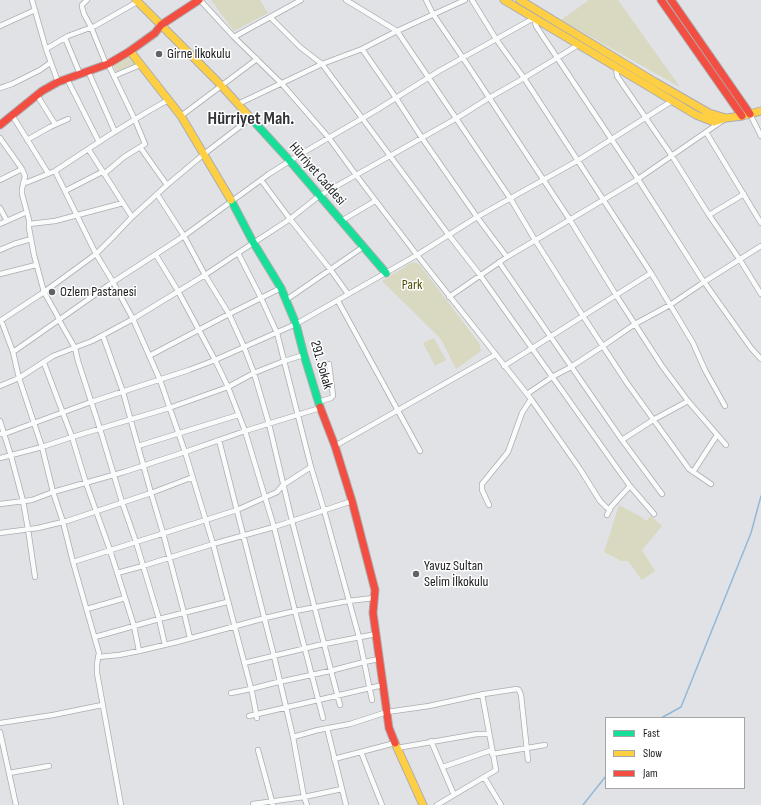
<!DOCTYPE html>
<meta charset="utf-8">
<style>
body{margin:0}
#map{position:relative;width:761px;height:805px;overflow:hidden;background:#e1e2e6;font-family:"Sofia Sans Condensed",sans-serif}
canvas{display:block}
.legend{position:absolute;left:605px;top:717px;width:140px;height:72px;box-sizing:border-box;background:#fff;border:1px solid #a4a5a5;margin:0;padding:5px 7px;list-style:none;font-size:12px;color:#1c1d1f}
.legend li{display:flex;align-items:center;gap:8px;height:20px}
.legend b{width:20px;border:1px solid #a4a5a5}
</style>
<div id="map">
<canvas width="761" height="805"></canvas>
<ul class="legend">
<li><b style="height:5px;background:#16e098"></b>Fast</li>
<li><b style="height:5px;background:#ffcf43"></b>Slow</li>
<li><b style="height:5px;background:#f24e42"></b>Jam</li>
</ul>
</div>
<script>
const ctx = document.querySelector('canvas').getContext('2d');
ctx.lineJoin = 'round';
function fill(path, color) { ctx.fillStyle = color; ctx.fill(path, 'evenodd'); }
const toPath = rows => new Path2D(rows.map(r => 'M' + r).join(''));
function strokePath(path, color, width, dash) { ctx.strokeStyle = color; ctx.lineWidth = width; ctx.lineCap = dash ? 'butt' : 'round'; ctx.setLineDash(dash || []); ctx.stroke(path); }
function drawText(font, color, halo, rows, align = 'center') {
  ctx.font = font + ' "Sofia Sans Condensed",sans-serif'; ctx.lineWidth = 3; ctx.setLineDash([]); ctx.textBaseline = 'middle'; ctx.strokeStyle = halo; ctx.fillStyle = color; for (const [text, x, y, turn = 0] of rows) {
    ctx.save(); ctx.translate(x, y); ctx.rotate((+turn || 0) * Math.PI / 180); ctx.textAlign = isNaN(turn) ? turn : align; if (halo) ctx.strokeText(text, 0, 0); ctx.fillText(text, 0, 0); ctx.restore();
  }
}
fill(toPath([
 [211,0,260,0,268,13,234,31],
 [589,0,618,0,680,87,561,20],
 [128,55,135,64,116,72,113,65],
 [413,262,419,264,479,343,481,351,456,369,441,339,382,281],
 [434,338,446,360,435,366,423,343],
 [619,505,643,518,646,521,651,516,662,526,642,550,655,571,642,580,628,561,621,561,604,552]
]), '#d8d9c0');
strokePath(toPath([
 [661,718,681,707,751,533,761,496],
 [583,805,606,776]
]), '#93b7d6', 1.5);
const street = toPath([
 [32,0,46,49,58,82],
 [87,0,82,5,82,7,84,14,91,27,106,64],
 [200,0,234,37,282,84,329,138,356,175,417,255,531,399,580,469,600,501,606,507,610,510],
 [346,0,397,31,510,198,535,240,583,316,627,383,689,469,711,484],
 [426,0,433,14,463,58,570,220,616,295,662,366,688,401,726,445],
 [472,0,496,39,524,78,651,273,693,343,705,370,725,406],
 [270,17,300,47,322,64,448,234,480,275,617,468,630,486,654,514],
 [534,18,536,26,638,179,702,279,751,348,761,359],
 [0,26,35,10],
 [234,37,301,0],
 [65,38,80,74],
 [46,49,68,36,95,26,137,2],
 [362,49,396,98,422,138,477,217,507,257],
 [616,67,617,76,672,156,709,215,740,260,761,294],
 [88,71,115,132],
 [114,76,140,65],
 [67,79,99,142],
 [0,88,12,84,40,70,50,63],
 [37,95,55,124],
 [238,104,322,64,362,49,397,31,465,0],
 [750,114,761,136],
 [12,115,48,173],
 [181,116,257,59],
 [706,132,761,223],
 [0,138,22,169,25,176,22,189,22,194,29,220,29,228,34,255,44,292,57,315,59,320,75,348,78,361,100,429,122,502,136,542,159,619,165,645],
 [27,140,50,127,68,119],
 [140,147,167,185],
 [89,150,132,217],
 [55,171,96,254,113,282,133,319,160,380,185,452,213,544,252,692,257,718],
 [104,174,124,157,145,144,135,120,108,64],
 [0,180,22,169],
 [261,180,290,219,330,269,348,294],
 [23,183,28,182,55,171,108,136,147,112,168,100],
 [65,191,102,172],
 [157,194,184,236,205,275,229,314,244,347,254,373,269,424,292,521,340,705],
 [0,208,7,221],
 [709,215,744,194],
 [341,221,375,201],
 [0,224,27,212],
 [29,224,55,221,123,203],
 [0,250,14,244,31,239],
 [238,253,261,298,277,333,311,467,324,510,359,637,372,700],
 [156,255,178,291,215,360,228,387,245,431,274,527,295,611,323,718],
 [499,262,622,440,662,494],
 [0,274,36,265],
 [449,297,507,257,603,200,638,179,722,121],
 [286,300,363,247],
 [338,301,420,451],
 [1,320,13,352,19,378,42,447,53,492,63,522,73,562,99,653,97,664,97,673,121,805],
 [0,321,44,292,96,254,113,237,132,217,167,185,204,154,251,118],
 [103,336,123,392,151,493,163,533,184,613,190,638],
 [13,352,113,282,184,236,269,174,299,155,375,111,439,71,534,18],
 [149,356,229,314,281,288],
 [44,363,72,437,86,483,110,550,134,626,139,651],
 [504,366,651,273],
 [0,386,19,378,53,356,92,341,133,319,205,275,238,253,290,219,319,196,457,118,489,98,524,78,557,58,578,45],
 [527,394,552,377,571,367,603,346,635,324,670,305,704,282,761,246],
 [318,402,331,398,333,396,329,364],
 [0,421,11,456,23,501,28,529,35,577],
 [0,434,4,434,91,402,189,370,215,360,296,324,417,255,477,217,577,161,672,101],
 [219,440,274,656,293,737,304,797,307,805],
 [622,440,653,420,688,401],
 [138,446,238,415],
 [335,446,495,355],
 [0,458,42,447,72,437,169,408,228,387,254,373,284,361,304,355],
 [693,472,717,435],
 [0,504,32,500,53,492,124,472,185,452,245,431,320,408],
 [489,505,482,490,482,484,508,452,522,413,531,399],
 [607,515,611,507,618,499,630,486],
 [0,533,38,528,67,521,151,493,193,477],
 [73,562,237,510,277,492,283,485,311,467],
 [117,573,143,566,213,544,274,527,352,501],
 [87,609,125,598],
 [95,637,159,619,227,602],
 [98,657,119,655,139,651,177,642,265,618,295,611,348,601,374,598],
 [244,663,319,645,376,634],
 [231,693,251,689,274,683,330,671,364,662,379,659],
 [249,716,383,685],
 [0,723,53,715,102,705],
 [327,728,346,805],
 [0,732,16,805],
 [293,737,318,730,350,724,387,712,429,706,484,694,517,689,519,690,521,695,528,760],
 [431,741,454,795],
 [397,748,477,734,489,734],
 [258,750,273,805],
 [361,752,382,805],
 [492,754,545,745],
 [334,759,395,743],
 [443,767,492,750],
 [9,773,49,766],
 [484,777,501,805],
 [253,804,304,797,342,789],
 [437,805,496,770,482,694]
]);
const fast = toPath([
 [248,115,290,161,386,273],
 [231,200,253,242,281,288,296,324,304,355,320,407]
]);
const slow = toPath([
 [136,0,217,81,248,115],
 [504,0,696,115,714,122,726,118,742,116,761,111],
 [520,0,655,82,709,113,726,118],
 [130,51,181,116,231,200],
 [395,743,423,805]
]);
const jam = toPath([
 [661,0,742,116],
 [671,0,750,114],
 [0,125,42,91,58,82,108,64,130,51,155,33,161,25,199,0],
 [320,407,335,446,352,501,375,590,373,613,389,728,395,743]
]);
strokePath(street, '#acadb0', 6);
strokePath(fast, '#acadb0', 9);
strokePath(slow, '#acadb0', 9);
strokePath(jam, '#acadb0', 9);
strokePath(street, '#fafbfb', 4.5);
strokePath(fast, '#16e098', 7);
strokePath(slow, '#ffcf43', 7);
strokePath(jam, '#f24e42', 7);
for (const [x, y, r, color] of [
 [159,54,4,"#616265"],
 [52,292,4,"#616265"],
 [416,574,4,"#616265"]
]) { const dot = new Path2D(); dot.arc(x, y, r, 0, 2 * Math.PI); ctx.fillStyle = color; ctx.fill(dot); strokePath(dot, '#fff', 1.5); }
drawText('14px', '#1c1d1f', '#fff', [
 ["Girne İlkokulu",167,54],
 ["Ozlem Pastanesi",60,292],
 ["Yavuz Sultan",424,566],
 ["Selim İlkokulu",424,582]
], 'left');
drawText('14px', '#1c1d1f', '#fff', [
 ["Hürriyet Caddesi",317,174,49],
 ["291. Sokak",321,365,74]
]);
drawText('14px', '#4d4e00', '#fff', [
 ["Park",412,285]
]);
drawText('bold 18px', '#333439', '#fff', [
 ["Hürriyet Mah.",251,119]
]);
</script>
